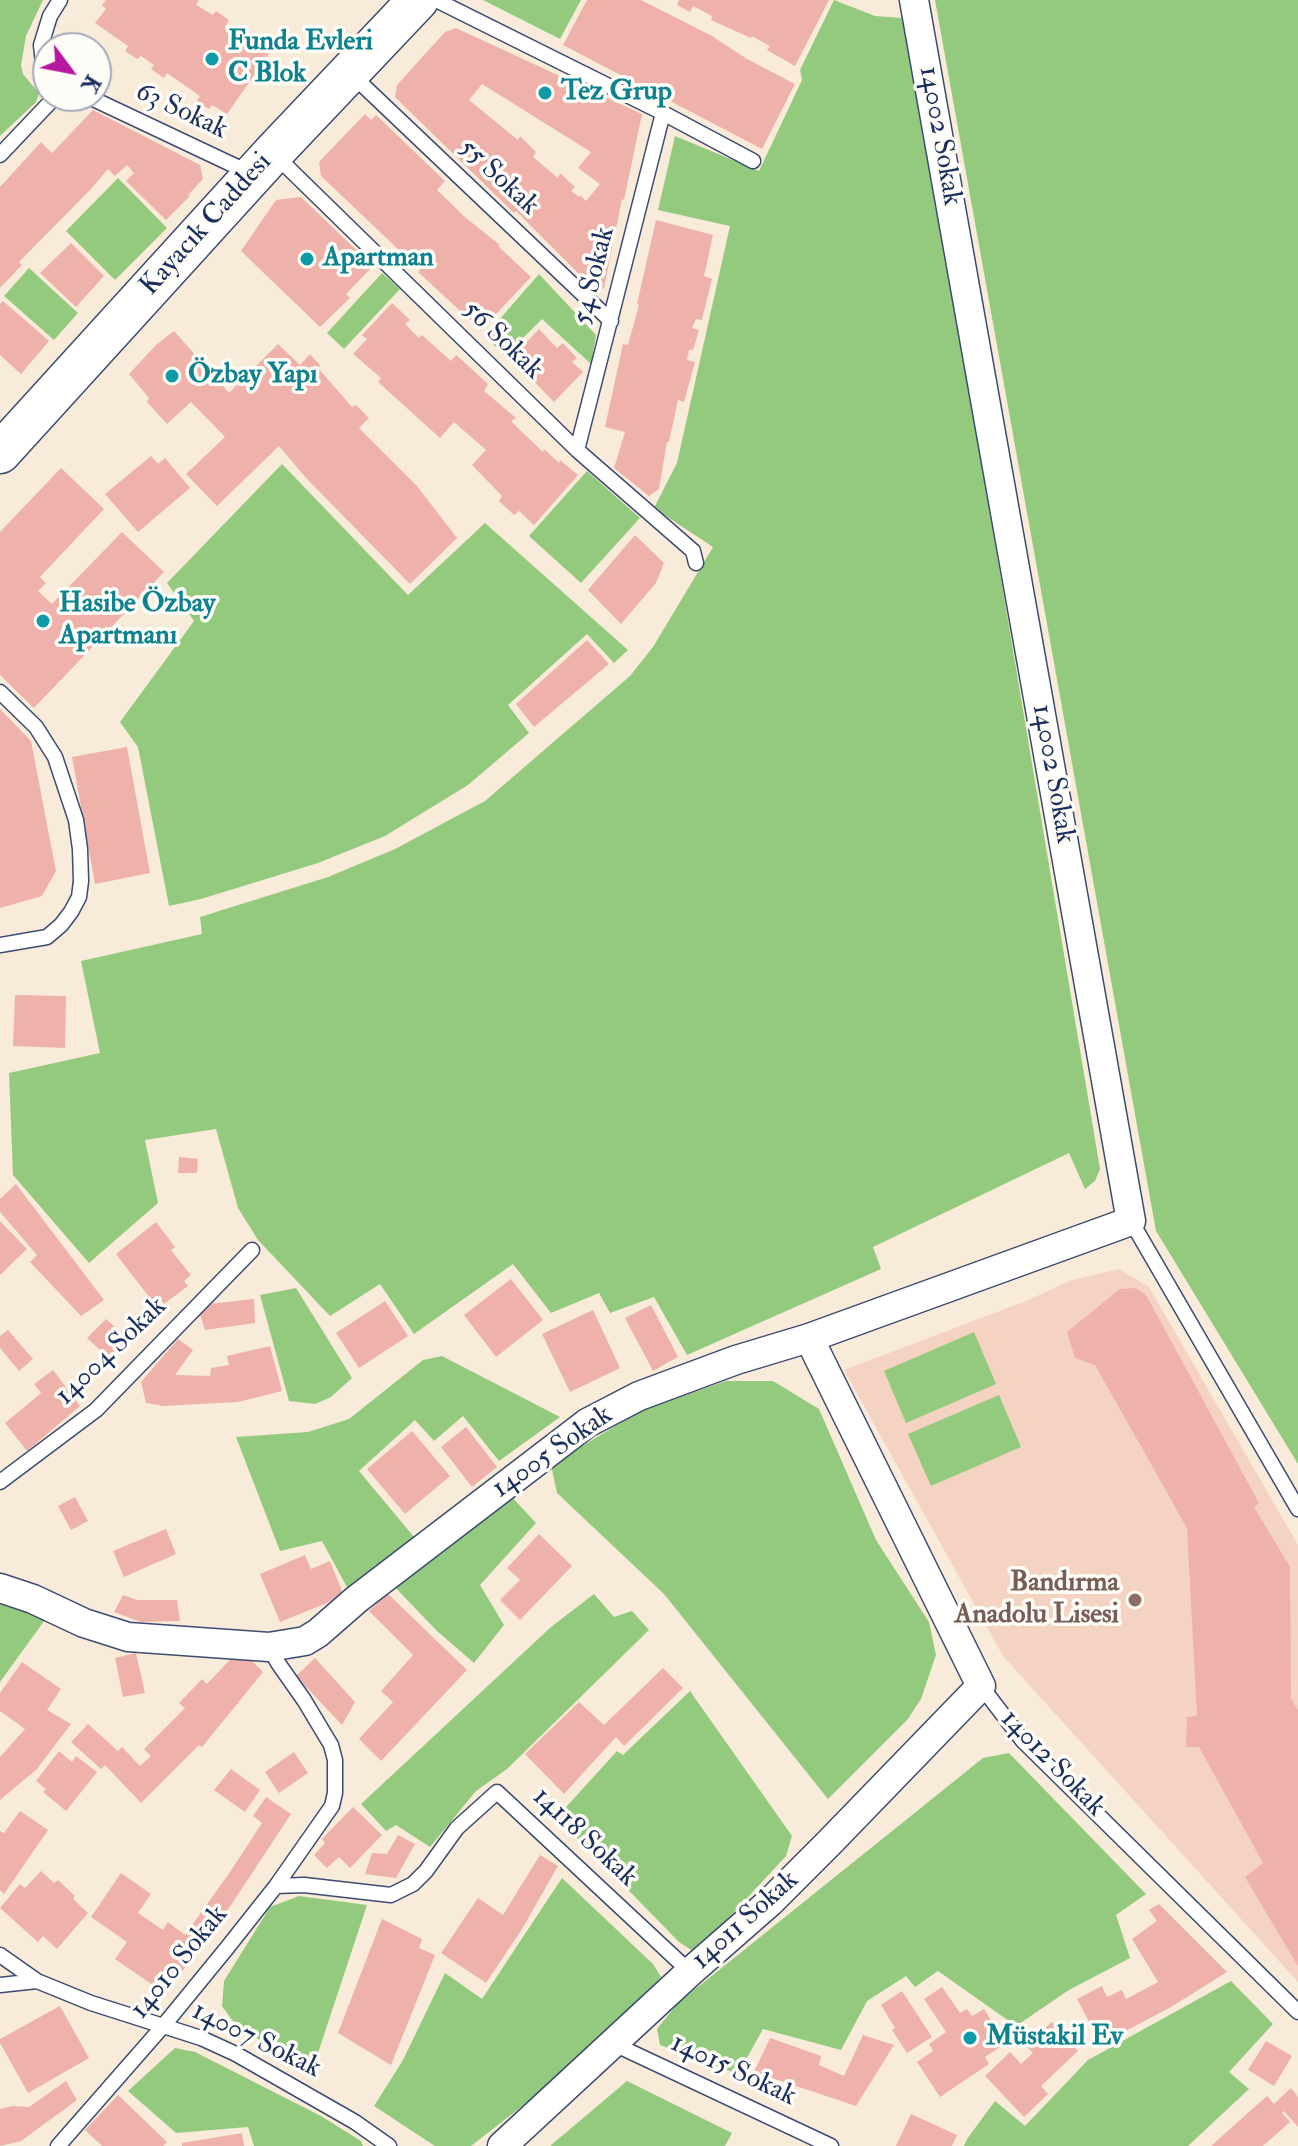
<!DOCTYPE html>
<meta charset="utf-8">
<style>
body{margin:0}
#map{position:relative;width:1298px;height:2146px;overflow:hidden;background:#f8ebda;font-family:"IM FELL Double Pica",serif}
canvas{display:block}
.north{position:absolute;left:32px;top:32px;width:80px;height:80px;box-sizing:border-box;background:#fdfcf7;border:2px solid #a3aaba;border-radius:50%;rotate:122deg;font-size:22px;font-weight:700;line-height:32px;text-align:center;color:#1b2f5e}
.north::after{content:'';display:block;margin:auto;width:28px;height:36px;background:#b5179e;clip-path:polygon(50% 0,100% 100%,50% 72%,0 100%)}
</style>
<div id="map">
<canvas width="1298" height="2146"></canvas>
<div class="north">K</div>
</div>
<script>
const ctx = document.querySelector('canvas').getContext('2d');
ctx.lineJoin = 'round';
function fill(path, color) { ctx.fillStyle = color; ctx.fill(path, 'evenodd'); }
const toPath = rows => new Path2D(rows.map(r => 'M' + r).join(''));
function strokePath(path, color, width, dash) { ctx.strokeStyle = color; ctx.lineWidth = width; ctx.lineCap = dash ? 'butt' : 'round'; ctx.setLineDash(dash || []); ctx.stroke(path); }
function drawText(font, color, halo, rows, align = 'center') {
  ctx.font = font + ' "IM FELL Double Pica",serif'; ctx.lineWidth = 7; ctx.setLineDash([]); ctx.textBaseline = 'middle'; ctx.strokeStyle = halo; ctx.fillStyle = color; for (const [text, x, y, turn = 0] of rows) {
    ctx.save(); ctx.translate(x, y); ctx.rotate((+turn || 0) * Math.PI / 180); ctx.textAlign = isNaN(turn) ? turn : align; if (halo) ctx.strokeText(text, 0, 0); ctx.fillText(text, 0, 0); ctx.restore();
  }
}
fill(toPath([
 [1119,1269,1149,1287,1298,1545,1298,1982,1003,1656,844,1370,1026,1301,1072,1280]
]), '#f5d3c2');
fill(toPath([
 [0,0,43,0,26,36,21,65,23,74,39,93,36,102,0,136],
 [483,0,581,0,560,39],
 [834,0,875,16,902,18,919,90,1100,1169,1095,1181,1085,1189,1069,1153,873,1247,881,1269,687,1355,654,1297,610,1313,599,1293,551,1313,513,1264,414,1334,380,1284,330,1316,258,1240,238,1208,216,1129,145,1140,158,1203,89,1263,13,1175,9,1073,100,1053,81,961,202,934,200,917,328,877,395,849,485,801,630,676,653,647,713,547,654,508,677,463,730,226,658,210,675,136,759,171,802,80,800,70],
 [935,0,1298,0,1298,1464,1156,1231],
 [118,178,167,228,115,280,66,231],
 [29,268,78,313,54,340,4,296],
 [382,273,400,289,344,349,327,333],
 [539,274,596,335,591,364,542,319,505,356,485,336],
 [282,464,408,595,485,523,628,650,614,663,587,634,508,705,529,733,468,785,385,836,318,863,201,899,169,906,138,747,120,722,194,621,167,583],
 [587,471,640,518,581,583,529,536],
 [296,1288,352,1378,331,1397,315,1404,289,1401,260,1295],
 [974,1332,996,1384,906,1423,884,1371],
 [442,1356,560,1417,499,1461,463,1416,434,1441,415,1420,359,1471,414,1537,348,1589,322,1541,280,1551,236,1437,308,1432,349,1419,423,1360],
 [726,1381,773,1381,819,1409,876,1540,929,1622,936,1655,921,1699,908,1719,828,1799,664,1594,557,1493,551,1465,640,1411],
 [999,1395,1021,1447,931,1486,908,1434],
 [510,1495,536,1523,480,1585,504,1625,474,1663,437,1631,392,1584],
 [594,1594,614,1617,632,1611,649,1630,507,1769,476,1791,430,1847,396,1825,386,1831,361,1804,551,1627],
 [0,1597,47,1617,0,1682],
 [690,1691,792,1836,786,1856,696,1953,679,1942,557,1817,617,1751,623,1755],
 [1009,1753,1146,1894,1116,1915,1130,1958,1069,1990,1016,2026,938,1971,915,1987,906,1976,867,2001,841,2050,763,2029,738,2074,660,2045,657,2029,678,2003,983,1758],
 [562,1878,653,1964,661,1977,646,1994,549,2085,471,2146,435,2146,374,2106,403,2060,445,1973,482,1999],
 [299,1896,367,1905,311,2074,235,2024,222,2006,224,1981,270,1907],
 [1231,1981,1273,2024,1229,2072,1249,2089,1188,2146,964,2146,967,2139,995,2101,1025,2126,1088,2060],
 [175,2048,195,2052,321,2116,361,2141,363,2146,254,2146,248,2127,176,2133,128,2091],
 [627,2081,732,2133,725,2146,550,2146]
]), '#94ca7d');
fill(toPath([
 [106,0,199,0,196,5,213,15,216,11,229,20,225,27,235,33,239,27,252,36,249,41,269,54,227,114,212,105,209,109,197,101,200,96,167,73,164,78,151,69,154,65,141,56,137,59,125,51,128,46,95,23,106,9,102,5],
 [587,0,641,0,712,36,747,59,795,84,762,149,563,45],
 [679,0,829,0,795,66,767,50,770,46,752,36,751,38,711,20,712,16,693,6,690,12,677,5],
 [456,28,642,114,624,200,622,199,604,288,596,291,516,211,514,213,395,97,397,85,445,32],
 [482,84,591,152,578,168,600,184,586,201,580,195,579,197,571,191,575,187,560,173,558,178,533,157,536,152,520,136,518,140,469,100],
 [93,110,200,165,203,179,188,195,190,196,166,220,126,181,134,173,127,165,115,176,108,169,89,191,19,262,22,265,0,288,0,187,41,142,52,153],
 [365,114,371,120,376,115,445,181,437,190,466,218,500,245,498,246,531,277,481,330,418,272,420,270,321,176,319,162],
 [301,197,373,266,346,294,350,298,320,327,241,251,276,200],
 [656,220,713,235,704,276,712,279,702,320,696,319,692,328,699,330,693,350,689,350,687,360,695,362,684,402,678,400,669,442,667,442,659,489,649,496,614,468,625,432,605,427,623,344,628,345,639,305,637,304],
 [71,243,104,276,76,307,40,273],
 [3,301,49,341,21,374,0,355,0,304],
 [392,303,410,320,405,324,419,338,422,335,451,361,456,355,463,361,488,384,484,391,516,418,511,421,520,430,543,452,544,449,559,463,560,460,578,475,534,525,519,511,514,515,499,501,502,496,472,465,486,450,454,422,440,438,378,382,381,378,353,354,367,339,362,335],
 [539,329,557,348,563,343,577,358,572,362,583,372,554,402,511,358],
 [174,331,229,393,278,344,300,365,310,354,320,365,318,368,352,407,356,405,369,418,359,428,417,486,457,538,410,584,307,479,279,446,217,506,186,474,225,437,191,402,167,424,147,402,149,398,129,374,156,345],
 [151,456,158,464,165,458,190,488,138,532,105,494],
 [61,468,104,509,40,577,46,583,38,591,52,604,122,532,164,572,34,708,0,675,0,532],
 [635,535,664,563,656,583,621,624,588,590],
 [587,640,609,664,534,727,516,704],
 [0,709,31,741,56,871,42,896,0,908],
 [127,747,150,873,95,884,72,757],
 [15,995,66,996,65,1048,13,1046],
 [179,1157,198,1159,197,1173,178,1173],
 [16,1184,104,1300,81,1316,30,1262,37,1255,0,1212,0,1199],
 [0,1221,27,1249,0,1275],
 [156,1222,175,1247,171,1250,191,1275,184,1281,188,1286,164,1304,162,1301,156,1306,116,1254],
 [511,1279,543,1320,496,1357,464,1315],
 [1135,1288,1146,1295,1259,1503,1254,1507,1290,1567,1291,1698,1298,1710,1298,1966,1245,1877,1263,1863,1199,1747,1186,1747,1187,1717,1197,1716,1187,1528,1095,1365,1075,1358,1067,1332,1120,1289],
 [254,1299,255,1323,205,1330,200,1314,209,1304],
 [385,1301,408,1336,359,1368,336,1333],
 [651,1305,678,1357,653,1371,625,1318],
 [593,1310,620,1368,570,1392,542,1334],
 [106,1319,130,1340,112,1361,87,1338],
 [8,1330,33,1359,19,1371,0,1348,0,1336],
 [178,1339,193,1350,175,1375,210,1376,211,1368,229,1365,227,1356,270,1346,282,1391,238,1402,164,1406,146,1403,141,1382],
 [53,1370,80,1406,27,1451,5,1423,41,1393,34,1384],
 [466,1427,497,1467,472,1487,441,1447],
 [412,1431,450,1476,405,1514,367,1469],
 [75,1497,88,1521,71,1530,58,1506],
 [166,1529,176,1554,124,1577,113,1551],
 [539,1534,572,1566,520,1620,500,1600,520,1580,507,1568],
 [305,1555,311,1569,330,1561,344,1596,280,1622,260,1574],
 [387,1593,467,1670,381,1761,359,1739,393,1702,381,1691,413,1655,369,1611],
 [123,1595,137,1600,177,1600,180,1621,141,1622,114,1612],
 [240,1649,263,1672,202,1747,199,1745,141,1803,105,1765,101,1769,71,1742,88,1724,118,1751,122,1747,140,1766,151,1756,144,1749,185,1708,179,1703,202,1679,207,1684],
 [136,1653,145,1693,123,1697,115,1658],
 [315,1658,355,1702,342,1725,296,1676],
 [22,1662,61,1689,47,1710,71,1724,37,1769,0,1800,0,1757,25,1729,0,1711,0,1693],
 [663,1668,683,1688,624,1746,616,1737,564,1794,525,1754,579,1702,604,1725],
 [59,1751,72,1762,76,1756,97,1772,66,1811,43,1792,46,1789,36,1781],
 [294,1752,308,1773,279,1793,265,1772],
 [231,1769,260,1790,245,1812,214,1790],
 [266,1797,291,1814,208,1940,191,1959,166,1994,115,1959,127,1942,91,1917,121,1873,151,1894,138,1913,163,1930,168,1922,185,1935,230,1872,262,1823,253,1816],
 [353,1807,382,1835,350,1868,339,1857,327,1868,314,1855,325,1843,322,1839],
 [20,1811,48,1830,4,1894,0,1890,0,1831,4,1833],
 [398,1835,415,1844,396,1878,365,1874,372,1853,387,1854],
 [540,1855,558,1866,522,1929,486,1983,441,1953,478,1898,503,1915],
 [41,1871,54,1883,58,1880,75,1896,73,1899,88,1913,57,1949,43,1936,38,1942,0,1908,20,1884,25,1888],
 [1159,1904,1227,1972,1171,2007,1101,2044,1077,1999,1102,1986,1107,1997,1122,1990,1126,1999,1158,1982,1132,1939,1157,1921,1149,1910],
 [382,1919,422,1939,419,1948,435,1955,391,2065,338,2033],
 [942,1987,960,2013,967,2009,972,2016,984,2009,1006,2043,985,2057,989,2064,940,2097,917,2062,933,2051,929,2044,946,2032,924,1999],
 [902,1991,932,2037,907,2053,892,2030,895,2028,881,2005],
 [60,2006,89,2058,28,2093,0,2043,0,2039],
 [1052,2022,1078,2051,1041,2086,1048,2094,1024,2117,985,2076,1010,2052,1021,2064,1033,2053,1026,2046],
 [863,2035,894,2045,856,2106,754,2072,770,2038,821,2056,819,2065,844,2076],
 [1266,2041,1292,2056,1274,2086,1248,2070],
 [66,2081,77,2100,21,2141,0,2146,0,2109,12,2106,29,2107],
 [1291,2088,1298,2097,1298,2127,1284,2111,1282,2113,1290,2122,1263,2146,1211,2146,1267,2096,1274,2104],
 [118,2095,167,2142,163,2146,102,2146,85,2130],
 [911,2114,957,2135,952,2146,896,2146],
 [242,2133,244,2146,182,2146,182,2143]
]), '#eeb2ab');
const lane = toPath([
 [436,0,663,113,753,161],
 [48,73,43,64,41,45,50,16,60,0],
 [350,73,611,321],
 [87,96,250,173],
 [0,155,56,96],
 [275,155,577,450,693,551,696,563],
 [577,450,663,113],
 [0,692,36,727,55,757,76,820,80,849,81,881,79,897,71,912,61,925,47,937,0,945],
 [1131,1221,1298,1509],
 [0,1482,96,1410,252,1250],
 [981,1686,1023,1741,1298,2012],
 [276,1886,304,1885,391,1895,413,1884,426,1871,457,1828,497,1792,690,1972],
 [0,1955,37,1981,91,2003,201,2038,236,2054,355,2122,389,2146],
 [0,1985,37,1981],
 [614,2044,831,2146],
 [58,2146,164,2025,227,1948,276,1886,332,1806,335,1793,335,1760,331,1745,304,1700,278,1663,269,1647]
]);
const street = toPath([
 [0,1588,33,1599,84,1623,128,1637,269,1647,305,1641,318,1633,357,1599,587,1423,639,1396,736,1360,809,1338,1131,1221,914,0],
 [502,2146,690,1972,770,1902,830,1842,981,1686,809,1338]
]);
const secondary = toPath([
 [0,453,273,153,418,0]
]);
strokePath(lane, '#3c4b71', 17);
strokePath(street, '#3c4b71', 31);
strokePath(secondary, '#3c4b71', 43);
strokePath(lane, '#fff', 14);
strokePath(street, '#fff', 28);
strokePath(secondary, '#fff', 40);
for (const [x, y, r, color] of [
 [212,59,8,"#0f9aa8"],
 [545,93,8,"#0f9aa8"],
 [307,259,8,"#0f9aa8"],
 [172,376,8,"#0f9aa8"],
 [43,621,8,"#0f9aa8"],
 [1135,1600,8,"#8d6e63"],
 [970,2038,8,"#0f9aa8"]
]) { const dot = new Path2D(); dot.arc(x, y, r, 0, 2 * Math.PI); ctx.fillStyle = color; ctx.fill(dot); strokePath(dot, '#fdfcf7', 3); }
drawText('bold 28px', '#0d838f', '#fdfcf7', [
 ["Funda Evleri",228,43],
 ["C Blok",228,75],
 ["Tez Grup",561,93],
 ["Apartman",323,259],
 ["Özbay Yapı",188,376],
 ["Hasibe Özbay",59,605],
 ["Apartmanı",59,637],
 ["Müstakil Ev",986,2038]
], 'left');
drawText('28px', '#1b2f5e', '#fdfcf7', [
 ["63 Sokak",181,112,25],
 ["14002 Sokak",939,136,80],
 ["55 Sokak",498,178,43],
 ["Kayacık Caddesi",207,225,-48],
 ["54 Sokak",595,276,-76],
 ["56 Sokak",502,341,44],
 ["14002 Sokak",1052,774,80],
 ["14004 Sokak",112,1352,-44],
 ["14005 Sokak",553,1453,-35],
 ["14012 Sokak",1052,1764,46],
 ["14118 Sokak",584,1838,43],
 ["14011 Sokak",746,1921,-42],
 ["14010 Sokak",180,1963,-51],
 ["14007 Sokak",256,2041,26],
 ["14015 Sokak",733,2071,25]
]);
drawText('bold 28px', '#785e54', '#fdfcf7', [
 ["Bandırma",1119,1584],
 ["Anadolu Lisesi",1119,1616]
], 'right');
</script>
